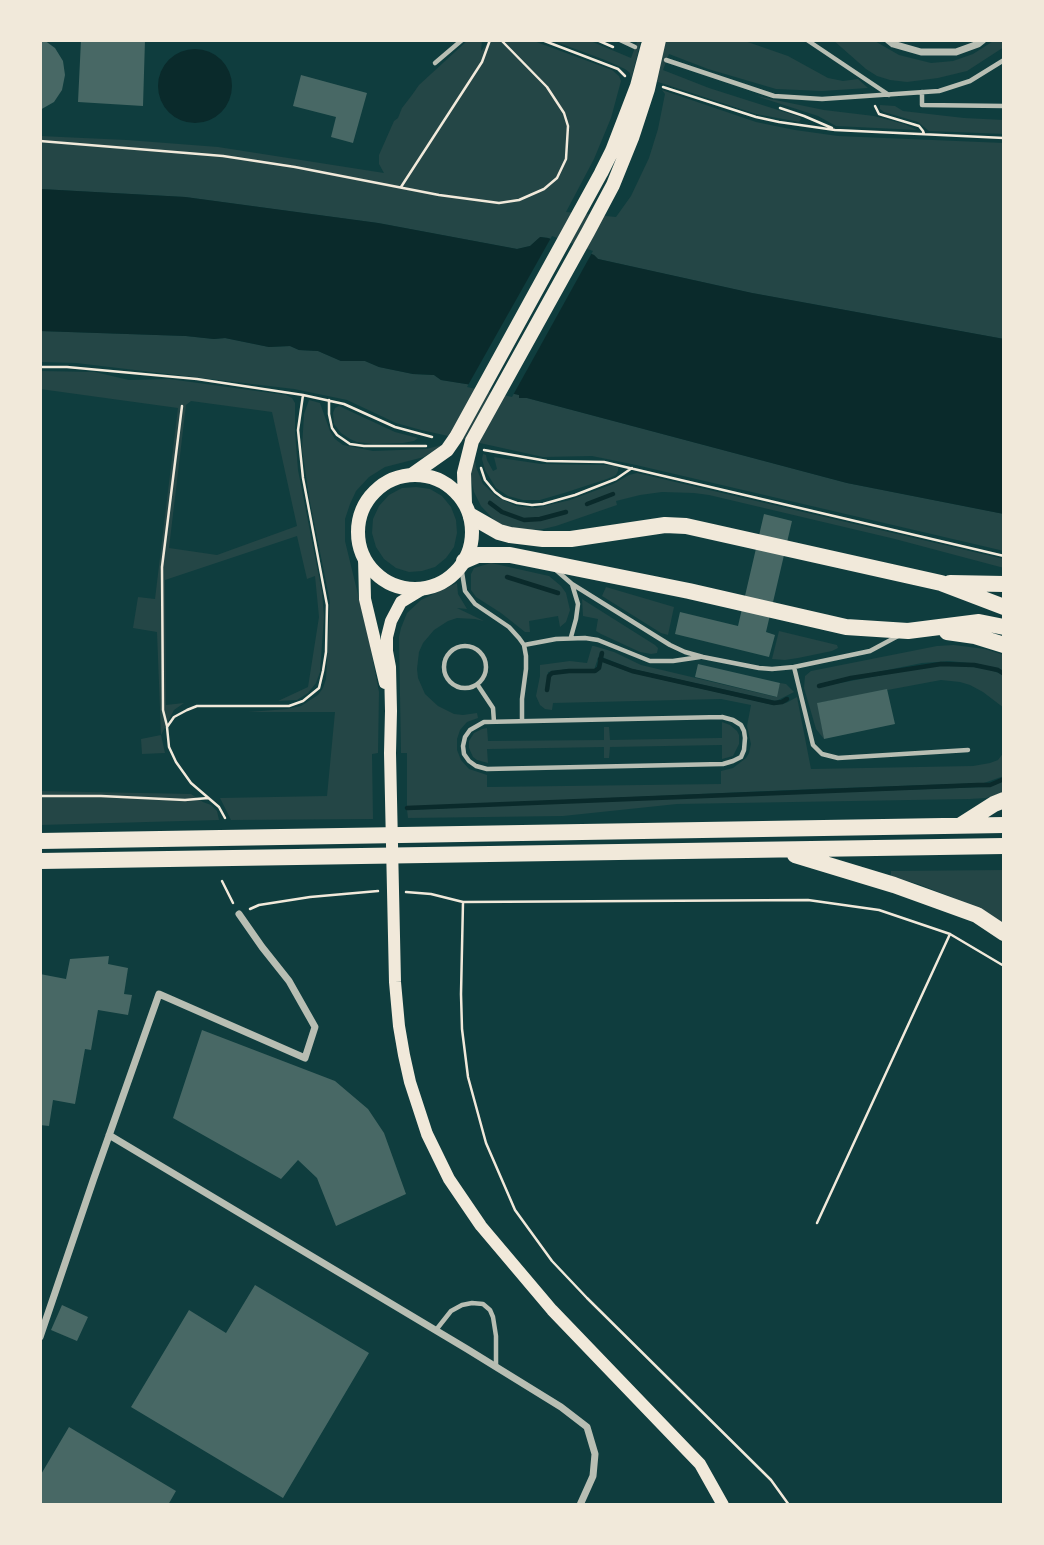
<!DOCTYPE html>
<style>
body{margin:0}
#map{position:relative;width:1044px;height:1545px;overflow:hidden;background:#0f3d3e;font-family:Arial,sans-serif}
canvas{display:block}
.frame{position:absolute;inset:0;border:42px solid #f1e9da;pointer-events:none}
</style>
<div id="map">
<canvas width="1044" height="1545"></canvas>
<div class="frame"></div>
</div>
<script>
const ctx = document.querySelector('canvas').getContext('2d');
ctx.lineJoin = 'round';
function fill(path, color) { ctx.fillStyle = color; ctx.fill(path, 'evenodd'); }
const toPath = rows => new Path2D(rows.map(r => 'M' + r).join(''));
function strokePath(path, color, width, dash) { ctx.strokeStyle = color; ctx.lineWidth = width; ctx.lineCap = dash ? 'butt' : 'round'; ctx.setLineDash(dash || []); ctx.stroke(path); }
fill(toPath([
 [468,40,482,40,481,51,490,40,531,40,612,70,619,76,621,81,611,118,594,159,566,212,616,217,631,196,649,158,658,129,665,94,662,90,756,122,795,130,838,136,1004,143,1004,339,752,293,598,259,594,255,548,238,541,237,530,246,517,249,378,223,185,197,40,189,40,136,127,140,218,147,384,173,379,164,379,155,394,121,398,118,402,108,412,95,419,85],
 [551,40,588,40,631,58,637,42,634,40,641,40,631,80,630,73,625,69,605,60],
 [665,40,742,40,788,56,828,78,843,81,858,79,868,88,822,91,776,89,708,69,669,54,663,70,709,88,800,117,801,119,799,122,756,114,655,81],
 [833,40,873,40,899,55,931,63,953,61,973,54,995,40,1004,40,1004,47,967,71,938,78,907,82,890,80,877,76,866,69],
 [756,96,824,110,874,116,904,124,917,130,836,126,818,116],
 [880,105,895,106,903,111,964,118,1004,120,1004,134,929,131,918,122,884,112,880,109],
 [40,331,186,336,214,339,225,338,269,347,290,346,299,350,318,351,341,361,365,361,379,367,413,374,434,375,441,380,485,387,519,395,520,398,527,398,847,483,1004,514,1004,551,636,465,592,456,543,457,421,430,396,423,347,400,294,389,76,363,40,362],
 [40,371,95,372,129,380,169,379,286,395,292,398,295,403,295,432,298,470,322,592,324,617,320,672,316,683,308,693,297,700,278,701,308,687,319,617,315,576,307,579,297,536,165,580,166,705,184,703,174,710,161,735,165,753,142,754,141,739,161,735,157,632,133,628,138,597,155,599,178,408,40,389],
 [191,401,272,412,297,526,217,555,169,548,186,405],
 [309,400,320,403,330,431,335,439,343,445,373,451,426,449,442,445,424,457,385,467,369,477,356,491,350,504,345,519,345,541,369,640,379,692,378,753,372,754,373,819,231,820,220,798,327,796,335,712,248,712,287,709,301,706,318,695,323,688,326,679,330,602,309,497,302,448,304,414],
 [339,406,395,432,418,438,414,441,403,443,373,444,357,442,350,439,341,433,334,424,333,413,335,408],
 [474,452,476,467,483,484,497,497,516,506,536,508,570,500,613,484,629,475,637,473,1004,559,1004,568,895,539,709,495,694,493,662,492,640,495,616,501,617,505,556,526,543,529,523,531,503,525,495,521,481,506,474,492,471,479,470,470],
 [483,454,486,455,487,460,493,471,497,469,494,457,541,464,605,465,615,466,618,468,618,471,616,475,607,479,564,493,540,500,523,500,508,496,496,488,485,470,482,459],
 [416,487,430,489,442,496,451,507,456,520,457,533,454,547,446,558,435,567,422,571,409,572,396,568,384,559,376,547,372,533,373,519,379,506,389,495,402,488],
 [491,563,549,576,561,586,566,593,570,610,566,622,560,627,558,616,529,621,530,632,525,632,501,613,476,597,471,590,471,574,474,568],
 [457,583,458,594,467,609,457,608,484,621,475,619,457,618,448,621,434,630,423,643,419,652,417,669,418,678,425,694,438,706,454,714,463,715,477,713,478,718,467,722,460,730,457,739,457,750,461,760,469,769,487,775,487,787,721,784,721,771,733,768,746,758,749,753,751,744,747,726,751,705,721,699,553,703,552,710,545,709,540,705,536,696,540,676,540,665,570,661,587,663,592,646,594,646,614,652,641,665,776,697,780,683,786,684,794,692,776,701,632,669,602,657,603,654,600,652,594,670,568,669,548,672,546,690,549,690,550,677,552,674,569,672,595,673,599,670,601,661,629,672,773,705,786,703,797,697,811,769,973,766,990,763,998,760,1004,752,1004,776,984,783,814,789,407,807,407,753,401,753,399,637,401,628,407,613,421,600],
 [606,587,674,607,668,635,661,633,602,596],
 [582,599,655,645,658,648,657,653,651,654,640,652,601,634,596,631,598,619,583,616],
 [779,631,837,645,838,648,832,651,798,658,785,660,772,659],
 [954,645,985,649,1004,655,1004,672,979,664,949,661,937,662,922,663,833,681,819,684,819,687,924,667,951,665,975,667,988,669,1004,675,1004,708,983,692,970,685,960,682,941,680,818,703,824,739,816,729,804,688,805,676,811,671,937,646],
 [722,722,730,725,737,731,739,735,739,744,733,756,722,759,722,745,610,747,609,758,604,758,604,747,490,749,487,749,488,763,477,760,473,757,469,748,469,741,474,733,482,729,487,728,488,741,604,740,604,727,609,727,610,740,718,738,722,738],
 [1004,781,1004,792,986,798,969,799,677,804,563,816,408,818,407,810,655,798,988,787],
 [40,791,191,794,203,802,211,805,217,811,219,820,40,825],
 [1004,870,1004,925,954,898,918,884,891,876,891,871]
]), '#244646');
fill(toPath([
 '158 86a37 37 0 1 1 74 0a37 37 0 1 1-74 0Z',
 [40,189,185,197,378,223,517,249,530,246,540,237,548,238,594,255,598,259,752,293,1004,339,1004,514,847,483,527,398,519,398,519,395,485,387,441,380,434,375,413,374,379,367,365,361,341,361,318,351,299,350,290,346,269,347,225,338,214,339,186,336,40,331]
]), '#0a2a2b');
fill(toPath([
 [552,236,593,251,512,397,467,387]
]), '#0f3d3e');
strokePath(toPath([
 [490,503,502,512,524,520,540,519,566,512],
 [587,504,613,494],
 [507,577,558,593],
 [600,659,632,671,774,703,782,702,787,699],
 [819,686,851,678,941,664,974,665,998,670,1004,674],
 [547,690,549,676,552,673,569,671,595,671,599,668,602,653],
 [407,808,978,785,990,785,1004,779]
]), '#0a2a2b', 4.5);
fill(toPath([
 [40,40,44,40,55,48,63,61,65,75,62,90,54,102,40,110],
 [81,40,145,40,143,106,78,102],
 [301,75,367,93,353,143,331,137,336,117,293,106],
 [764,514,792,521,766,632,775,635,769,657,675,634,680,612,738,626],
 [698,664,780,683,777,697,695,677],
 [887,689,895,724,824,739,817,703],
 [109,956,108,964,128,968,124,994,132,995,128,1015,98,1010,91,1050,85,1049,75,1104,53,1100,49,1126,40,1125,40,974,66,979,70,959],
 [202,1030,335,1081,368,1109,384,1133,406,1194,336,1226,317,1178,298,1160,281,1179,173,1118],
 [255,1285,369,1353,283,1498,131,1407,189,1310,226,1333],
 [62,1305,88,1317,77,1341,51,1330],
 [69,1427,176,1491,168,1505,40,1505,40,1476]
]), '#486865');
strokePath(toPath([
 [542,40,618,69,625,76],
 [597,40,613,47],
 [663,87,756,117,779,122,835,130,1004,138],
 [875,106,879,114,919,126,923,131,924,134],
 [780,108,804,116,832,128],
 [40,141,223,156,295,167,439,195,499,203,519,200,544,189,557,178,566,159,568,126,564,113,547,87,501,40],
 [401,187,482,62,490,40],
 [40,367,67,367,197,379,303,395,344,404,395,427,432,437],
 [329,400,329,414,332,428,337,435,350,444,364,446,426,446],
 [484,450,547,461,604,462,1004,556],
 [481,468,485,480,495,492,503,498,517,503,532,505,543,504,575,495,616,479,632,468],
 [167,726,163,710,162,567,182,406],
 [40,796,101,796,185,800,208,798],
 [225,818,219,807,191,783,176,762,169,747,167,727,174,717,187,710,197,706,289,706,303,701,319,688,323,671,326,652,327,605,303,478,298,430,303,395],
 [222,881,233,903],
 [406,892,431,894,463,902,808,900,879,910,950,934,1004,966],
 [463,902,461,994,462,1029,468,1077,486,1143,515,1210,552,1261,587,1298,771,1480,789,1505],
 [250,909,259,905,310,897,378,891],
 [817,1223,950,934]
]), '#f1e9da', 2.5);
strokePath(toPath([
 [620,40,635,47],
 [807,40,889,95],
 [666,60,774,96,822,99,939,91,970,81,1004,60],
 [435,63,462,40],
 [922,92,922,105,1004,106],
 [461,566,465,591,475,604,509,627,519,638,524,645,526,656,526,669,522,699,522,721],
 [556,570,572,584,578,604,576,619,571,637],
 [572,584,670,645,685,652,703,657,759,668,772,669,794,667,870,651,898,636],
 [524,645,556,639,585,638,598,640,650,661,673,661,700,657],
 '444 667a21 21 0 1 1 42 0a21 21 0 1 1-42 0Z',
 [794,667,813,745,822,754,838,758,968,750],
 [477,684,493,708,494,722],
 [722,717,733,720,741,725,744,731,745,738,744,750,741,757,733,761,723,764,487,769,476,766,469,761,464,754,463,746,465,737,470,730,484,722,722,717],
 [436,1330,451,1311,462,1305,472,1303,483,1304,490,1310,493,1317,496,1336,496,1366]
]), '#b8beb3', 4.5);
strokePath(toPath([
 [888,40,893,44,921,52,956,52,978,44,983,40],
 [109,1135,467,1349,561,1407,587,1427,595,1454,593,1476,580,1505],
 [40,1337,94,1178,159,994,305,1058,315,1027,289,981,262,947,239,914]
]), '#b8beb3', 7);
strokePath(toPath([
 [364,557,365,599,385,683],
 [424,588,401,602,391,621,387,637,387,651,390,667,391,711,390,753,395,982,399,1026,404,1055,410,1082,427,1134,449,1179,481,1226,552,1310,700,1464,723,1505]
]), '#f1e9da', 12);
strokePath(toPath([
 [413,474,447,450,456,437,601,173,612,151,637,86,648,45],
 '358 532a57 57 0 1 1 114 0a57 57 0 1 1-114 0Z',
 [465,504,464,473,472,441,588,232,613,185,632,138,648,89,659,40]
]), '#f1e9da', 14);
strokePath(toPath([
 [471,516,499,532,510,535,543,539,571,539,665,525,686,526,941,583,1004,607],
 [464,561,478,555,510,555,689,591,846,627,908,631,979,622,1004,627],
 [950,583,1004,584],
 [947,632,975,636,1004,645],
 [961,825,994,804,1004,800],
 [40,841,1004,825],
 [795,855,894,885,977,915,1004,933],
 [40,861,1004,846]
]), '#f1e9da', 16);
</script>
